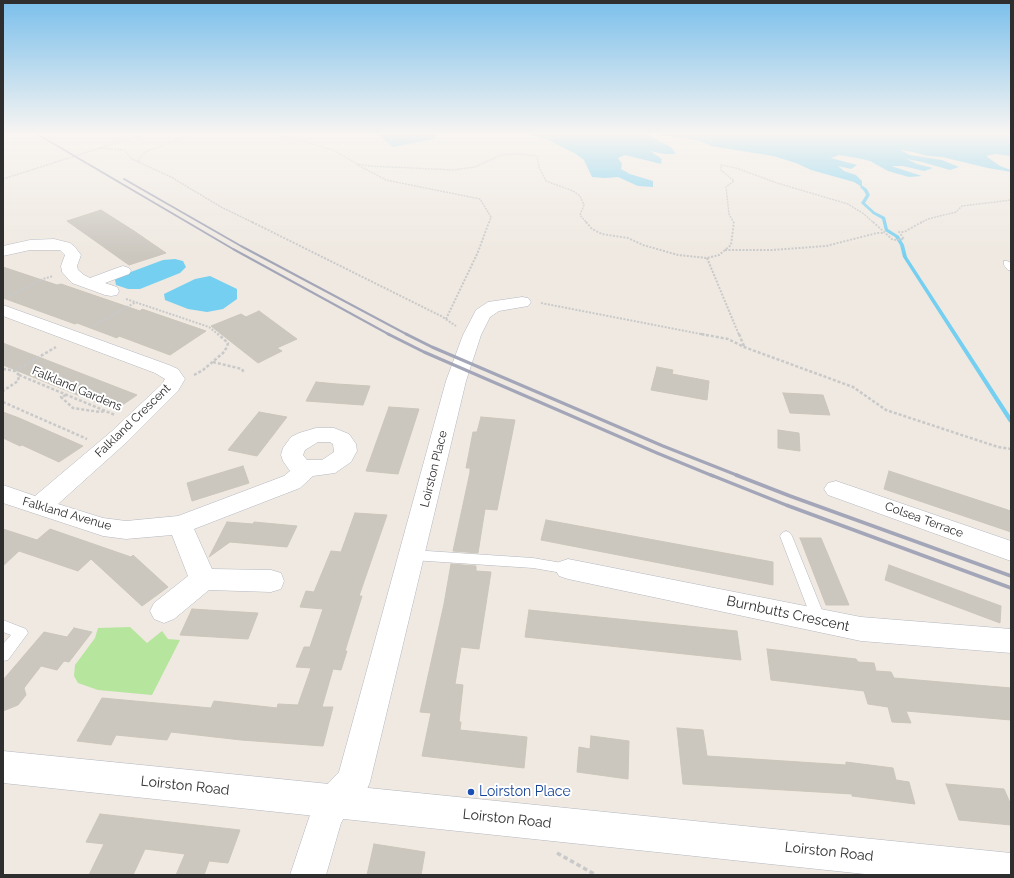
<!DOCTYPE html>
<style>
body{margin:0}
#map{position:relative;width:1014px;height:878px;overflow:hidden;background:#efe9e1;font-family:Raleway,sans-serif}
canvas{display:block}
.frame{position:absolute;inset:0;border:4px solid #2e2e2e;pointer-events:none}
</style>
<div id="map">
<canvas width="1014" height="878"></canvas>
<div class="frame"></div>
</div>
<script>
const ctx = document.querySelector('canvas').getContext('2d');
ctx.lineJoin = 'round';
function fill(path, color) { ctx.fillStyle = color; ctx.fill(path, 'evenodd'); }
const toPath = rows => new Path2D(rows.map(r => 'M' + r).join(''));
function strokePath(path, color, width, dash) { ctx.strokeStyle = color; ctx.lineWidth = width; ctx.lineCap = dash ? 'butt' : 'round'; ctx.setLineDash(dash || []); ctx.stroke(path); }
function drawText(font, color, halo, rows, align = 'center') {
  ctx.font = font + ' Raleway,sans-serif'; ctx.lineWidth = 4; ctx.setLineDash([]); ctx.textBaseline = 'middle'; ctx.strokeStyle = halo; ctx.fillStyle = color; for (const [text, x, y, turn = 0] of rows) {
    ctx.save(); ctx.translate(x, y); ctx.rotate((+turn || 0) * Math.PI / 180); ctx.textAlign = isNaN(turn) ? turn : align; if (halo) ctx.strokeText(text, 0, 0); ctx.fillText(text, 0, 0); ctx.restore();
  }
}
fill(toPath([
 [130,627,147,643,162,631,168,639,180,640,152,695,98,690,78,683,74,676,75,665,95,638,98,628]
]), '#b6e59e');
fill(toPath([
 [377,134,437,134,434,139,393,147],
 [529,134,650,134,651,137,671,147,676,154,664,154,650,151,662,159,661,164,625,155,618,158,622,164,621,169,630,174,653,181,653,187,638,186,618,177,605,178,592,177,584,160,576,154,548,140],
 [655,134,1011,134,1011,156,996,154,986,156,1000,166,1011,170,1011,172,988,168,942,157,928,156,913,152,900,150,910,155,942,160,959,167,950,170,922,162,907,159,917,164,933,168,924,171,903,166,891,166,922,176,909,177,888,171,870,161,857,158,839,155,831,158,857,165,851,169,838,166,844,171,856,175,862,181,862,187,854,182,811,170,796,163,773,156,711,146,700,141,672,136,659,136],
 [175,259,183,261,186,267,180,273,140,289,128,289,116,285,115,280,120,276,163,260],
 [210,276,237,289,237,299,223,309,207,312,188,309,165,300,164,294,195,279]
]), '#75cff0');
fill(toPath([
 [861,186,863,186,867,189,870,195,865,203,875,212,885,217,888,229,899,236,904,245,907,257,1011,417,1011,423,1009,422,903,257,900,245,895,237,885,231,882,219,873,214,861,203,866,195,864,191,860,187,861,186]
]), '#75cff0');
const building = toPath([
 [101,210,134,231,166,253,129,265,67,221,101,210],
 [3,267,57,285,61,284,140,311,142,309,206,331,170,355,119,336,117,338,77,323,75,324,3,298,3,267],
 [259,311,297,339,277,348,282,351,258,363,211,326,241,314,246,317,259,311],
 [3,343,18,349,137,395,115,410,3,365,3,343],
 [657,367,673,370,672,374,709,381,707,400,651,390,657,367],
 [316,382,337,384,370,386,363,405,306,401,316,382],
 [783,393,823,395,830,415,790,413,783,393],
 [389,407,419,409,398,474,366,471,389,407],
 [3,412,19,418,83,446,59,462,22,445,20,446,3,438,3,412],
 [259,412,287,417,257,456,228,450,259,412],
 [481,417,515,420,497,510,485,509,478,553,453,551,470,472,470,468,466,468,473,432,477,432,481,417],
 [778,430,799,433,800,451,778,448,778,430],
 [243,466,249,483,192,501,187,483,243,466],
 [889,471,1011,511,1011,532,884,489,889,471],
 [355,513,387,515,359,596,362,596,345,651,347,651,341,670,333,669,322,707,333,707,323,746,241,740,171,732,167,740,116,735,111,745,77,741,102,698,211,708,214,701,277,708,278,704,298,705,311,668,296,667,304,647,310,647,323,609,300,607,306,591,314,592,331,551,341,552,355,513],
 [546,520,773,562,773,585,541,540,546,520],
 [227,522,253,524,254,522,297,526,287,547,230,542,209,557,227,522],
 [3,529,37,540,50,529,131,557,133,555,168,587,142,606,91,559,78,571,19,551,3,566,3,529],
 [800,538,821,538,849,605,826,605,800,538],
 [451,564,476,566,476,571,491,572,479,649,461,647,455,684,463,685,459,722,461,722,460,730,527,737,524,768,422,756,431,713,420,712,444,604,451,564],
 [889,565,1001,606,1000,623,885,580,889,565],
 [192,609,208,610,258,613,248,639,180,635,192,609],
 [529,610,737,631,741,660,525,637,529,610],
 [74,628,92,632,69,662,64,661,57,670,41,666,24,688,26,695,18,705,3,711,3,680,44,632,67,637,74,628],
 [767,649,856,659,858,662,874,663,876,671,891,672,894,678,1011,688,1011,720,906,711,911,723,892,722,888,707,868,704,864,691,771,680,767,649],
 [677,728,703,730,707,756,846,765,846,762,893,768,896,780,909,782,915,804,852,796,852,794,683,784,677,728],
 [591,736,629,741,628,779,577,772,579,747,590,749,591,736],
 [946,784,1004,789,1011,805,1011,825,959,820,946,784],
 [100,814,240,830,228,863,209,861,204,875,176,875,185,854,145,849,133,875,89,875,104,844,86,842,100,814],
 [374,844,425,852,421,875,367,875,374,844]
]);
fill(building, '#cbc7bf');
strokePath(building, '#cbc5ba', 1);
const lane = toPath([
 [1004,261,1007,261,1011,263,1011,270,1008,270,1004,265,1004,261],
 [786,531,790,533,792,536,826,620,824,624,819,626,814,624,812,620,780,536,782,533,786,531],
 [412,550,533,558,568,564,573,565,575,569,573,573,568,574,533,568,412,560,407,559,406,555,407,551,412,550],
 [3,620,26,629,28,633,8,660,3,661,3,644,11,635,3,632,3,620]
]);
const street = toPath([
 [54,239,70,243,75,247,81,255,77,266,78,270,84,275,90,278,117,268,123,266,129,268,131,271,129,274,105,283,117,287,119,291,117,295,111,296,105,295,72,283,62,272,61,266,65,255,60,250,30,250,3,256,3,246,30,240,54,239],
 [522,297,528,298,531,302,528,306,499,311,490,317,481,335,466,381,370,782,365,794,347,813,341,823,326,875,290,875,314,803,323,789,339,772,446,381,463,335,476,310,488,302,522,297],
 [3,305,169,365,178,369,185,379,178,391,128,441,58,504,103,518,126,521,178,516,284,476,290,471,283,461,281,455,283,448,291,437,299,433,316,428,334,428,349,434,356,444,357,451,351,462,335,473,313,476,300,488,194,529,212,569,271,570,281,573,284,581,281,589,271,592,209,590,174,619,164,623,154,619,150,611,154,603,188,576,172,535,126,539,103,536,3,503,3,485,35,496,112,431,162,384,165,379,155,373,3,316,3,305],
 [318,442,330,442,333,444,334,452,322,460,307,460,303,455,305,450,318,442],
 [836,481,1011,541,1011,561,828,495,824,489,828,483,836,481],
 [568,559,861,617,1011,629,1011,653,861,641,568,579,559,576,555,569,559,562,568,559]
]);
const secondary = toPath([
 [3,751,1011,853,1011,875,874,875,3,783,3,751]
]);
strokePath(lane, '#b4b7c1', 1);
strokePath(street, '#b4b7c1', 1);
strokePath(secondary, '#b4b7c1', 1);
strokePath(toPath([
 [278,134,333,150,357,164,370,166,453,170,475,167,501,155,520,154,537,156,539,167,546,181,573,191,580,196,584,205,580,215,587,223],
 [99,148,124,150,132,159,171,177,221,207,254,223],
 [138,161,145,152,183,138,187,134],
 [358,165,386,180,480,199,491,217,489,223],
 [3,179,144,134],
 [734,223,729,214,726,187,734,181,721,170,721,165,736,168,777,183,848,204,864,214,874,223],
 [920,223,928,219,956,212,962,206,1011,200]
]), '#c9c9c9', 1.5, [2, 1]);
strokePath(toPath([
 [252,222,441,316,456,326],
 [586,222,592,229,602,234,628,238,643,245,678,255,707,258,719,255,731,245,734,222],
 [873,222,893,240,904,239,899,232,904,232,922,222],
 [725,250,772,250,826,246,877,233,884,233],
 [707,258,739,335],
 [9,296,43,279,53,276],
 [126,299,209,327,219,335],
 [541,303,706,335],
 [446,319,478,252,489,222],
 [93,326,136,302]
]), '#c9c9c9', 2, [2, 1.5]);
strokePath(toPath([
 [701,334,728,339,744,347,853,387,886,410,998,447,1011,449],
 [739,334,744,346],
 [213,362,242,369,244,373],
 [3,369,15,371,19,375,18,381,3,391],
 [15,371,56,347],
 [19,375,115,415],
 [194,375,203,370,223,353,227,347,228,343,218,334],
 [66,395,61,397,73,408,100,412,104,411],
 [3,402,87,439]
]), '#c9c9c9', 2.5, [3, 2]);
strokePath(toPath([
 [557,853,596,875]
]), '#c9c9c9', 3.5, [4.5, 3]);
fill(lane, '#fff');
fill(street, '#fff');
fill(secondary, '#fff');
strokePath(toPath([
 [37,134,233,249,390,335],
 [124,179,241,246,408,335]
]), '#a3a6b8', 2);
strokePath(toPath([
 [388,334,424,352,657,453,713,476],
 [406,334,432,347,663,446,739,476]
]), '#a3a6b8', 3);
strokePath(toPath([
 [711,475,786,505,1011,588],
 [736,475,790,496,1011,576]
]), '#a3a6b8', 3.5);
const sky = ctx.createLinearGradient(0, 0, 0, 257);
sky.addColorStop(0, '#7abfeb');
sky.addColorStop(0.52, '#f8f5f2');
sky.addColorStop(1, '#f8f5f200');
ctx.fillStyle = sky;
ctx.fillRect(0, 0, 1014, 257);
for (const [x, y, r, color] of [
 [471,792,4,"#1a4fb4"]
]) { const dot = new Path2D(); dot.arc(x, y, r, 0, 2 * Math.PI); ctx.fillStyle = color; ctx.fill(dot); strokePath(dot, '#fff', 1.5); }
drawText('12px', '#2e2e2e', '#fff', [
 ["Falkland Gardens",77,389,23],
 ["Falkland Crescent",133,421,-44],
 ["Loirston Place",434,469,-76],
 ["Falkland Avenue",67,514,16],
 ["Colsea Terrace",924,520,20]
]);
drawText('14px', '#2e2e2e', '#fff', [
 ["Burnbutts Crescent",788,614,12],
 ["Loirston Road",185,786,6],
 ["Loirston Road",507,819,6],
 ["Loirston Road",829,852,6]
]);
drawText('14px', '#164399', '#fff', [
 ["Loirston Place",479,792]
], 'left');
</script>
